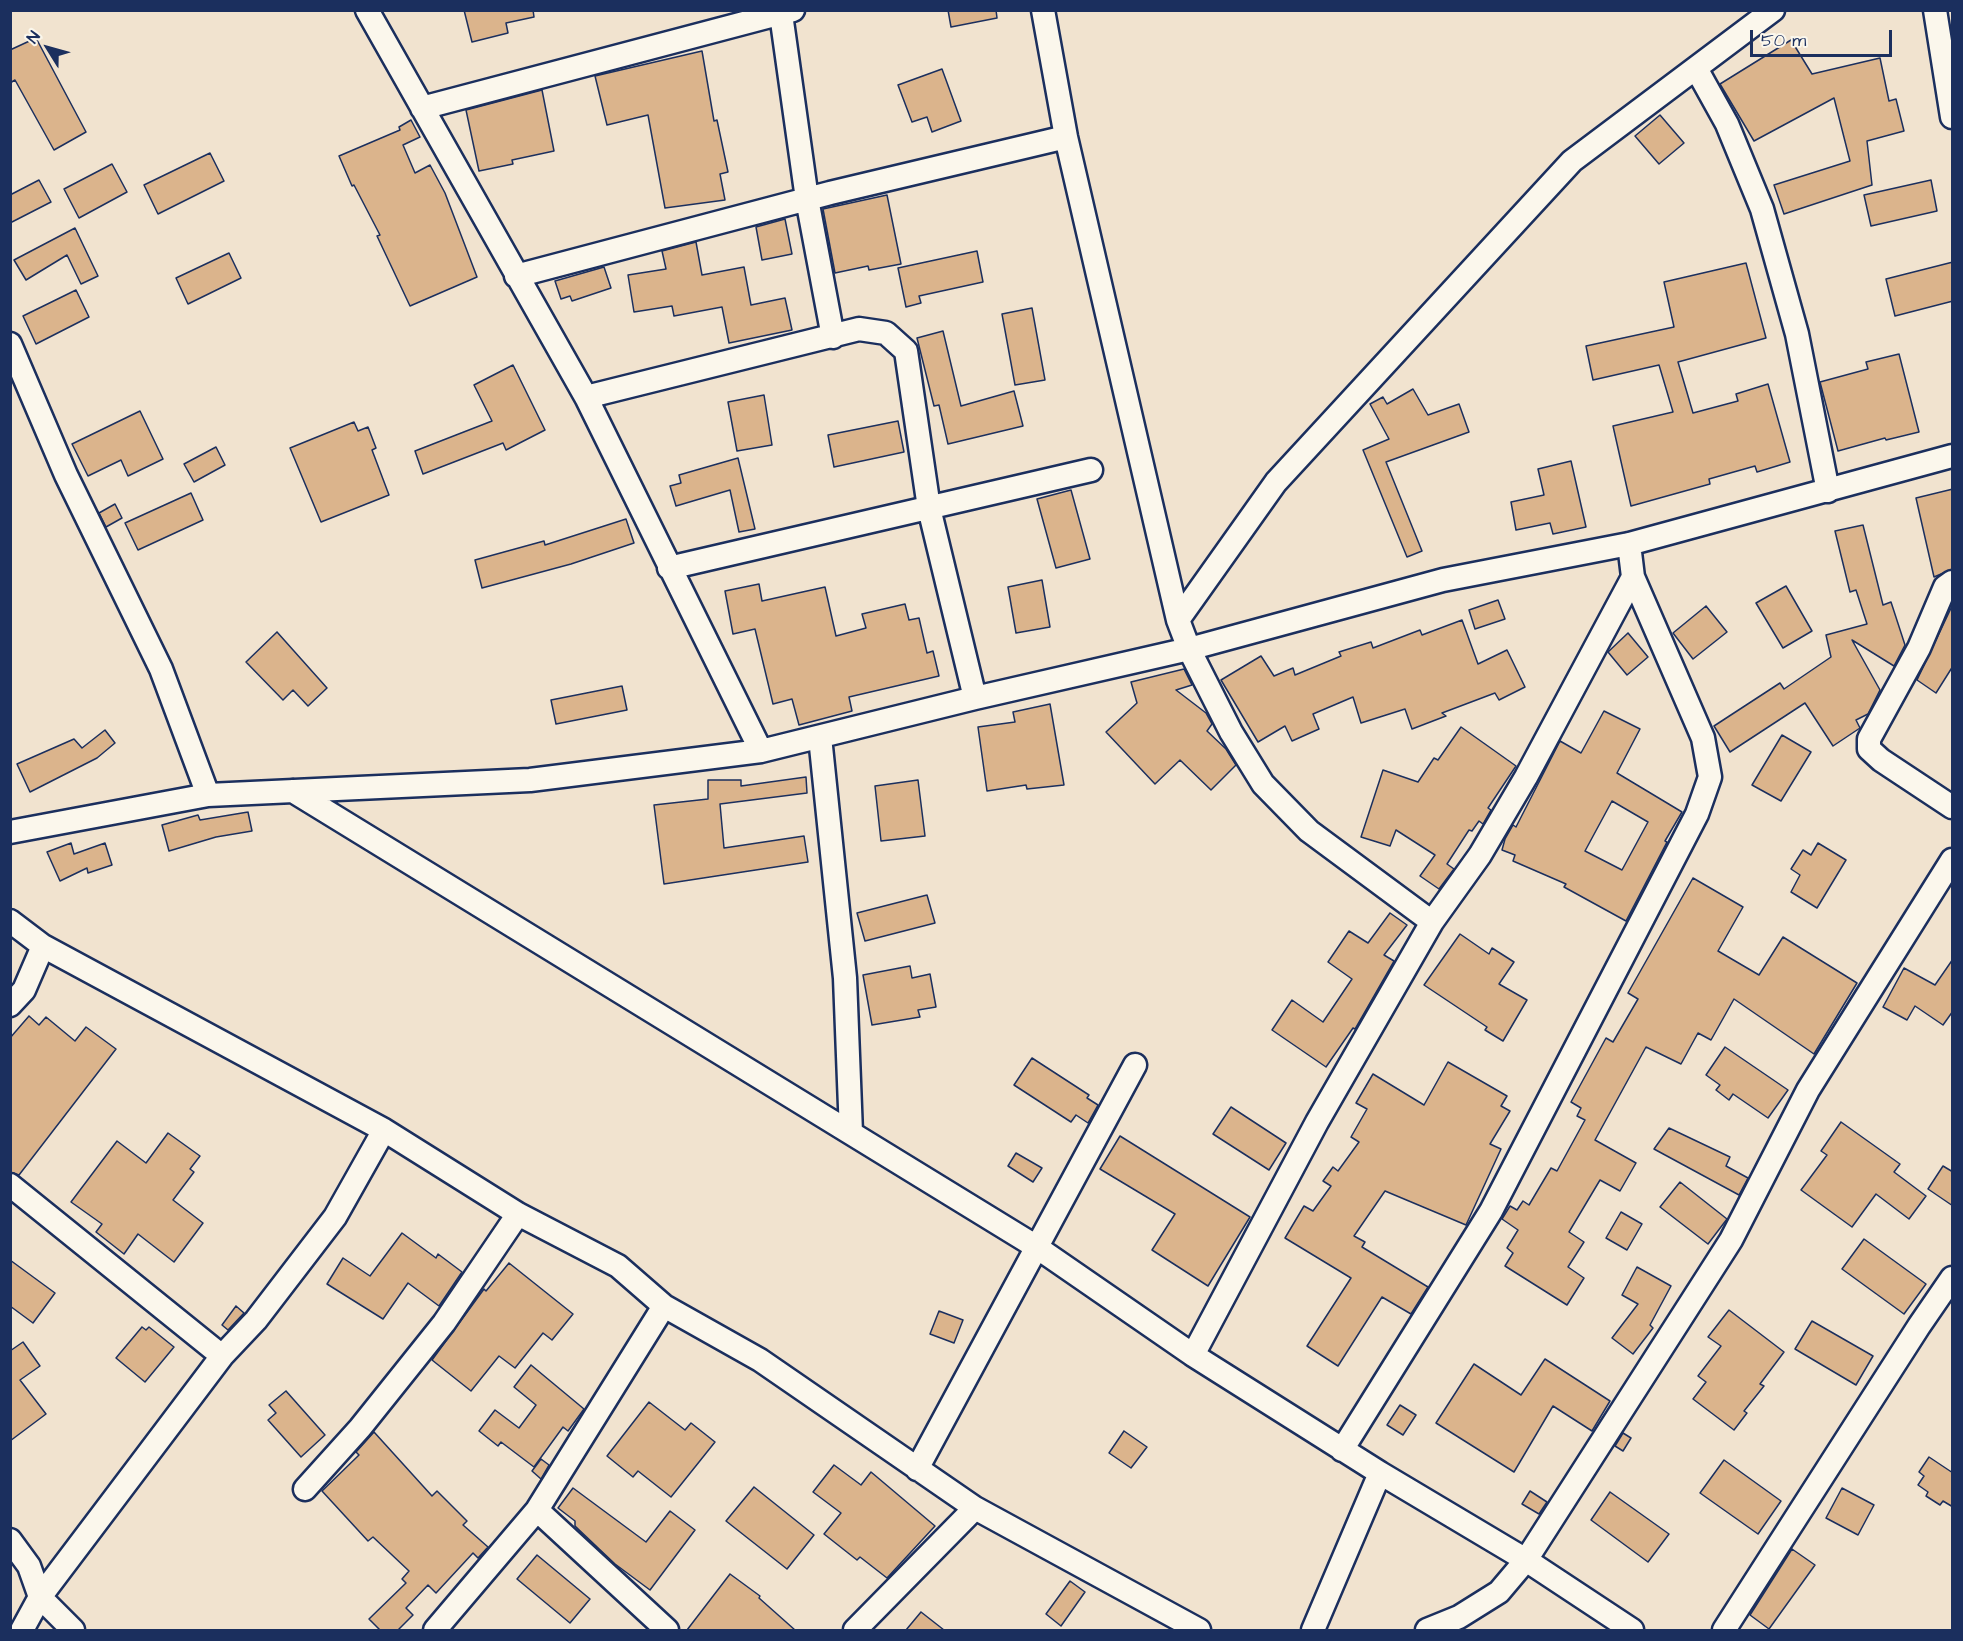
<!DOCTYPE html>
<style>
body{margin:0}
#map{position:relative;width:1963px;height:1641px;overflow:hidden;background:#f1e3cf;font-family:"Architects Daughter",sans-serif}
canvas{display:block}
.frame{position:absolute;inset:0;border:12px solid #1b2f5e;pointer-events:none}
.north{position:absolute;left:18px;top:18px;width:60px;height:60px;-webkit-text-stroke:4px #fbf7ec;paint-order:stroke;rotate:307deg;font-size:16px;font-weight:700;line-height:24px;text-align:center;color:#1b2f5e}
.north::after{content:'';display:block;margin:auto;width:21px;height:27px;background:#1b2f5e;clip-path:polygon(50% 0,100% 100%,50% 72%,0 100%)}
.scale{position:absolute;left:1750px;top:30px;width:142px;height:27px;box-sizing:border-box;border:3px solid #1b2f5e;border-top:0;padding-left:8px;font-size:18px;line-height:21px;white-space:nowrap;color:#1b2f5e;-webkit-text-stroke:4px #fbf7ec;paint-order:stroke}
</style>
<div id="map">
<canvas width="1963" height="1641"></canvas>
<div class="frame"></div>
<div class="north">N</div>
<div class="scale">50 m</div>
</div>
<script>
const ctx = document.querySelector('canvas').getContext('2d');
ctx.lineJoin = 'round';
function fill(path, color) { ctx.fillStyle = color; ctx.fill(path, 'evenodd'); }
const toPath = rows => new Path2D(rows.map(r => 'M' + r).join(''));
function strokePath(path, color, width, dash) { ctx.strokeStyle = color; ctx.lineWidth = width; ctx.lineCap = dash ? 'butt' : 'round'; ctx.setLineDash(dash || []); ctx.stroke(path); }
const building = toPath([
 [464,10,533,10,534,17,506,23,508,33,472,42,464,10],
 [948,10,996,10,997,18,951,27,948,10],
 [36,38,86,132,54,150,15,80,10,83,10,50,36,38],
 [1791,40,1812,74,1880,58,1889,101,1896,99,1904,131,1867,141,1872,185,1784,214,1774,185,1850,161,1834,98,1754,141,1720,84,1791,40],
 [702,51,714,121,717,120,728,172,720,174,725,200,665,208,648,115,607,125,595,76,702,51],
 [942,69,961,121,932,132,927,117,912,122,898,85,942,69],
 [542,90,554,151,512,160,513,164,479,171,466,110,542,90],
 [1660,115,1684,143,1659,164,1635,136,1660,115],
 [411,120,420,137,403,145,415,173,430,165,445,193,477,277,410,306,377,236,380,235,354,185,352,186,339,156,400,130,399,127,411,120],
 [210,153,224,181,158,214,144,185,210,153],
 [112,164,127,192,79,218,64,189,112,164],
 [39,180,51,202,10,223,10,195,39,180],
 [1931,180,1937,211,1871,226,1864,195,1931,180],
 [887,195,901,264,869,270,868,266,835,273,823,209,887,195],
 [785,219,792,254,762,260,756,227,785,219],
 [75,228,98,276,81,284,67,255,26,280,14,260,75,228],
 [696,242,702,275,744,267,751,305,785,298,792,330,729,343,722,307,674,316,672,306,634,312,628,275,666,269,662,251,696,242],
 [977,251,983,282,919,296,921,303,906,307,898,268,977,251],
 [229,253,241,278,188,304,176,278,229,253],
 [1953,262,1953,301,1895,316,1886,279,1953,262],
 [1746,263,1766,338,1678,362,1693,413,1738,401,1736,394,1768,384,1790,462,1757,472,1755,466,1709,479,1710,484,1631,506,1613,426,1673,412,1659,365,1593,380,1586,346,1674,327,1664,282,1746,263],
 [604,267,611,288,572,301,570,296,561,299,555,281,604,267],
 [76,290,89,317,36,344,23,316,76,290],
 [1032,308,1045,380,1015,385,1002,314,1032,308],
 [943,331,961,406,1014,391,1023,426,948,444,939,405,934,406,917,338,943,331],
 [1899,354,1919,432,1886,440,1885,438,1838,451,1820,382,1868,369,1866,362,1899,354],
 [513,365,545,430,506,450,503,443,423,474,415,451,492,421,474,385,513,365],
 [1413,389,1428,415,1459,404,1469,432,1386,462,1422,551,1407,557,1363,450,1389,439,1370,404,1383,397,1387,404,1413,389],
 [764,395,772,445,737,451,728,402,764,395],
 [140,411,163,459,128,476,121,460,88,476,72,444,140,411],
 [898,421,904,452,834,467,828,435,898,421],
 [354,422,358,431,368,427,376,448,372,450,389,495,321,522,290,448,354,422],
 [216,447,225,465,194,482,184,464,216,447],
 [738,458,755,529,739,532,730,490,676,506,670,486,681,483,679,475,738,458],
 [1571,461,1586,527,1553,534,1550,523,1516,530,1511,502,1544,495,1538,469,1571,461],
 [1953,489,1953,569,1934,577,1916,498,1953,489],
 [1071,490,1090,559,1056,568,1037,499,1071,490],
 [191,493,203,520,138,550,125,523,191,493],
 [115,504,122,518,106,527,99,513,115,504],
 [626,519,634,543,571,564,482,588,475,560,544,541,545,545,626,519],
 [1863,525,1883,605,1891,602,1905,645,1894,666,1852,640,1880,690,1868,714,1856,720,1860,728,1833,746,1805,703,1730,752,1714,726,1780,683,1784,689,1831,657,1826,635,1867,624,1856,590,1850,592,1835,531,1863,525],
 [1042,580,1050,627,1016,633,1008,587,1042,580],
 [759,584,762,601,825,587,836,636,866,628,862,614,905,604,909,620,919,618,927,653,933,651,939,676,849,697,852,711,799,725,792,699,773,704,755,629,733,634,725,591,759,584],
 [1786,586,1812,631,1783,648,1756,603,1786,586],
 [1498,600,1505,619,1475,629,1469,610,1498,600],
 [1953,604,1953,666,1936,693,1917,680,1953,604],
 [1706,606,1727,632,1693,659,1673,633,1706,606],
 [1462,620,1478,664,1507,650,1525,687,1499,700,1495,693,1442,713,1446,716,1412,729,1405,709,1361,723,1353,697,1313,714,1319,729,1292,741,1285,726,1258,742,1221,680,1261,656,1274,676,1293,668,1295,675,1341,656,1339,652,1371,642,1373,648,1420,630,1422,635,1462,620],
 [277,632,327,688,308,706,293,690,283,700,246,662,277,632],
 [1628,633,1648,657,1627,675,1608,652,1628,633],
 [1184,669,1192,685,1176,690,1206,713,1212,724,1207,731,1226,749,1236,765,1211,790,1180,760,1155,784,1106,732,1137,703,1131,682,1184,669],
 [622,686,627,710,556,724,551,700,622,686],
 [1050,704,1064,785,1027,789,1026,785,987,791,978,727,1015,722,1013,712,1050,704],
 [1604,711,1640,729,1617,773,1682,812,1665,841,1667,842,1626,921,1564,887,1566,884,1513,861,1515,855,1502,850,1505,839,1513,825,1516,827,1560,741,1581,753,1604,711],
 [1612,801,1648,822,1622,870,1585,851,1612,801],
 [1461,727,1516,766,1488,808,1491,810,1483,824,1479,821,1472,831,1469,830,1447,864,1454,869,1439,889,1420,876,1435,855,1396,830,1390,846,1361,837,1383,770,1418,782,1434,758,1438,760,1461,727],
 [105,730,115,743,97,758,30,792,17,764,74,739,82,748,105,730],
 [1782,735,1811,752,1781,801,1752,785,1782,735],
 [806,777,807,793,720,804,724,848,804,836,808,862,664,884,654,805,708,799,708,780,741,780,741,786,806,777],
 [918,780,925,836,881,841,875,786,918,780],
 [248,812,252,831,216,837,169,851,162,825,198,815,200,820,248,812],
 [71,843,74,854,105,843,112,865,88,873,87,868,60,881,47,852,71,843],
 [1818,843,1846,860,1817,908,1791,892,1800,875,1791,869,1803,850,1811,855,1818,843],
 [1693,878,1743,907,1718,951,1759,975,1783,937,1857,983,1814,1054,1734,999,1711,1040,1698,1033,1681,1064,1646,1047,1595,1140,1636,1163,1620,1191,1600,1180,1569,1232,1584,1242,1568,1267,1584,1278,1567,1305,1505,1266,1513,1253,1507,1248,1518,1230,1502,1219,1510,1206,1517,1210,1523,1201,1529,1205,1551,1168,1557,1171,1585,1120,1577,1116,1581,1108,1571,1102,1606,1038,1613,1042,1638,999,1628,993,1693,878],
 [927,895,935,923,865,941,857,913,927,895],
 [1390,913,1407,925,1384,955,1394,961,1355,1029,1353,1028,1326,1067,1272,1030,1292,1000,1323,1022,1352,979,1328,962,1349,931,1368,943,1390,913],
 [1460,934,1489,954,1492,948,1514,962,1499,984,1527,1000,1503,1041,1485,1030,1487,1027,1424,985,1460,934],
 [1953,959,1953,1011,1943,1025,1915,1006,1907,1020,1883,1007,1904,968,1935,985,1953,959],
 [910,966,912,978,930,974,936,1007,918,1010,920,1017,872,1025,863,975,910,966],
 [29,1016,39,1025,46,1017,75,1041,86,1027,116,1049,19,1175,10,1172,10,1038,29,1016],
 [1725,1047,1788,1090,1768,1118,1733,1094,1729,1100,1716,1090,1720,1085,1706,1075,1725,1047],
 [1032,1058,1089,1095,1087,1098,1098,1105,1088,1123,1076,1115,1071,1122,1014,1085,1032,1058],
 [1448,1062,1507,1096,1501,1106,1510,1111,1490,1144,1501,1149,1466,1225,1385,1191,1354,1236,1365,1242,1362,1247,1428,1287,1411,1314,1382,1297,1338,1366,1307,1346,1351,1278,1285,1238,1304,1206,1313,1211,1331,1186,1323,1181,1333,1167,1338,1171,1359,1142,1351,1137,1367,1109,1356,1103,1373,1074,1424,1105,1448,1062],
 [1231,1107,1286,1143,1269,1170,1213,1134,1231,1107],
 [1841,1122,1900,1164,1894,1172,1926,1196,1909,1219,1876,1194,1852,1227,1801,1190,1827,1155,1821,1151,1841,1122],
 [1669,1128,1730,1157,1726,1166,1748,1178,1739,1195,1654,1149,1669,1128],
 [168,1133,200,1156,190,1169,194,1172,173,1200,203,1223,174,1262,138,1234,124,1254,96,1232,102,1224,71,1202,117,1141,146,1163,168,1133],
 [1120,1136,1250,1217,1208,1286,1152,1250,1175,1214,1100,1169,1120,1136],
 [1016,1153,1042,1168,1033,1182,1008,1166,1016,1153],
 [1943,1166,1953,1172,1953,1206,1928,1189,1943,1166],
 [1680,1182,1727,1219,1708,1244,1660,1207,1680,1182],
 [1621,1212,1642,1224,1627,1250,1606,1238,1621,1212],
 [402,1233,436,1258,438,1254,462,1272,439,1306,408,1283,383,1319,327,1284,343,1258,370,1276,402,1233],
 [1864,1239,1926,1284,1904,1314,1842,1269,1864,1239],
 [10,1260,55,1293,33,1323,10,1306,10,1260],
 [509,1263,573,1314,552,1340,543,1333,515,1368,499,1356,471,1391,432,1360,484,1289,486,1291,509,1263],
 [1637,1267,1671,1286,1650,1325,1653,1328,1633,1354,1612,1338,1638,1304,1622,1295,1637,1267],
 [236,1306,244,1313,228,1330,222,1325,236,1306],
 [1729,1310,1784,1352,1760,1384,1764,1386,1744,1411,1747,1413,1734,1430,1693,1399,1706,1382,1698,1376,1721,1346,1708,1337,1729,1310],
 [939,1311,963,1320,954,1343,930,1334,939,1311],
 [1812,1321,1873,1356,1856,1385,1795,1349,1812,1321],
 [142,1327,146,1330,149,1327,174,1347,145,1382,116,1358,142,1327],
 [23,1342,40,1366,20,1380,46,1414,10,1441,10,1351,23,1342],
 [1545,1359,1610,1401,1592,1431,1553,1406,1514,1472,1436,1423,1474,1364,1521,1395,1545,1359],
 [531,1365,584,1409,568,1431,563,1427,534,1467,501,1442,498,1446,479,1431,495,1410,519,1428,536,1405,514,1387,531,1365],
 [286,1391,325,1435,301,1457,268,1420,276,1413,269,1405,286,1391],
 [649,1402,685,1430,691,1423,715,1442,671,1497,638,1471,633,1477,607,1456,649,1402],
 [1400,1405,1416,1415,1403,1435,1387,1425,1400,1405],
 [1124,1431,1147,1447,1131,1468,1109,1453,1124,1431],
 [374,1432,432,1496,437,1491,467,1521,463,1525,488,1547,478,1558,473,1553,436,1593,428,1585,406,1608,413,1615,398,1630,380,1630,369,1619,406,1583,402,1579,409,1571,373,1537,368,1541,322,1491,359,1455,356,1452,374,1432],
 [1623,1433,1631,1438,1623,1451,1615,1446,1623,1433],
 [1929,1457,1953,1473,1953,1507,1943,1501,1940,1505,1926,1496,1928,1492,1918,1485,1924,1476,1919,1472,1929,1457],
 [541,1459,549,1465,541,1479,532,1471,541,1459],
 [1724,1460,1781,1501,1758,1534,1700,1493,1724,1460],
 [834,1465,861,1485,871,1472,935,1526,887,1578,860,1557,857,1560,824,1534,841,1513,813,1492,834,1465],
 [754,1487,814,1535,787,1569,726,1521,754,1487],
 [573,1488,646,1542,670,1511,695,1530,650,1590,615,1564,575,1526,575,1521,558,1508,573,1488],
 [1842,1488,1874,1505,1858,1535,1826,1518,1842,1488],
 [1530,1491,1547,1502,1539,1514,1522,1504,1530,1491],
 [1610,1492,1669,1534,1648,1562,1591,1520,1610,1492],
 [1792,1549,1815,1565,1769,1629,1750,1615,1792,1549],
 [537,1555,590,1599,570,1623,517,1579,537,1555],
 [730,1574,760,1596,759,1598,795,1630,687,1630,730,1574],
 [1070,1581,1085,1592,1061,1626,1046,1614,1070,1581],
 [921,1612,944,1630,906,1630,921,1612]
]);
fill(building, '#dbb48c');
strokePath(building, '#1b2f5e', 1.5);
const street = toPath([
 [367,10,586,397,761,751],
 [1043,10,1066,137,1178,620,1189,649,1231,732,1263,784,1309,831,1432,922],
 [1935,10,1952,117],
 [781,14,807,199,833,337],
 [1697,70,1727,124,1762,209,1797,334,1828,491],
 [422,108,793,10],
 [516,276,830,193,1066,137],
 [10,344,66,475,161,669,208,795],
 [586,397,859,329,886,333,906,351,929,508,975,698],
 [669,568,1091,470],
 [1952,582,1945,587,1919,648,1869,739,1869,749,1881,760,1952,807],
 [1178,620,1276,482,1572,161,1773,10],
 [820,737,845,978,851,1133],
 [293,791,1035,1246,1193,1355,1380,1473,1526,1560,1632,1630],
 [10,832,208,795,530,780,761,751,975,698,1189,649,1443,580,1629,544,1952,456],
 [10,921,43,946,384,1130,518,1214,618,1266,664,1306,760,1360,975,1508,1199,1630],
 [10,1005,24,990,43,946],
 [10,1185,222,1356,256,1320,335,1217,384,1130],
 [1193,1355,1317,1122,1432,922,1480,855,1526,777,1633,577],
 [1342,1450,1491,1211,1697,814,1710,777,1703,738,1633,577,1629,544],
 [917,1469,1135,1065],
 [305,1489,360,1428,444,1323,518,1214],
 [537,1510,667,1630],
 [10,1540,29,1566,40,1597,73,1630],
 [22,1630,40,1597,222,1356],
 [435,1630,537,1510,664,1306],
 [855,1630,975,1508],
 [1313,1630,1380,1473],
 [1427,1630,1459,1617,1499,1592,1526,1560,1731,1240,1808,1090,1952,860],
 [1724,1630,1919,1326,1952,1278]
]);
strokePath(street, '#1b2f5e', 27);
strokePath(street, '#fbf7ec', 22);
</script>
